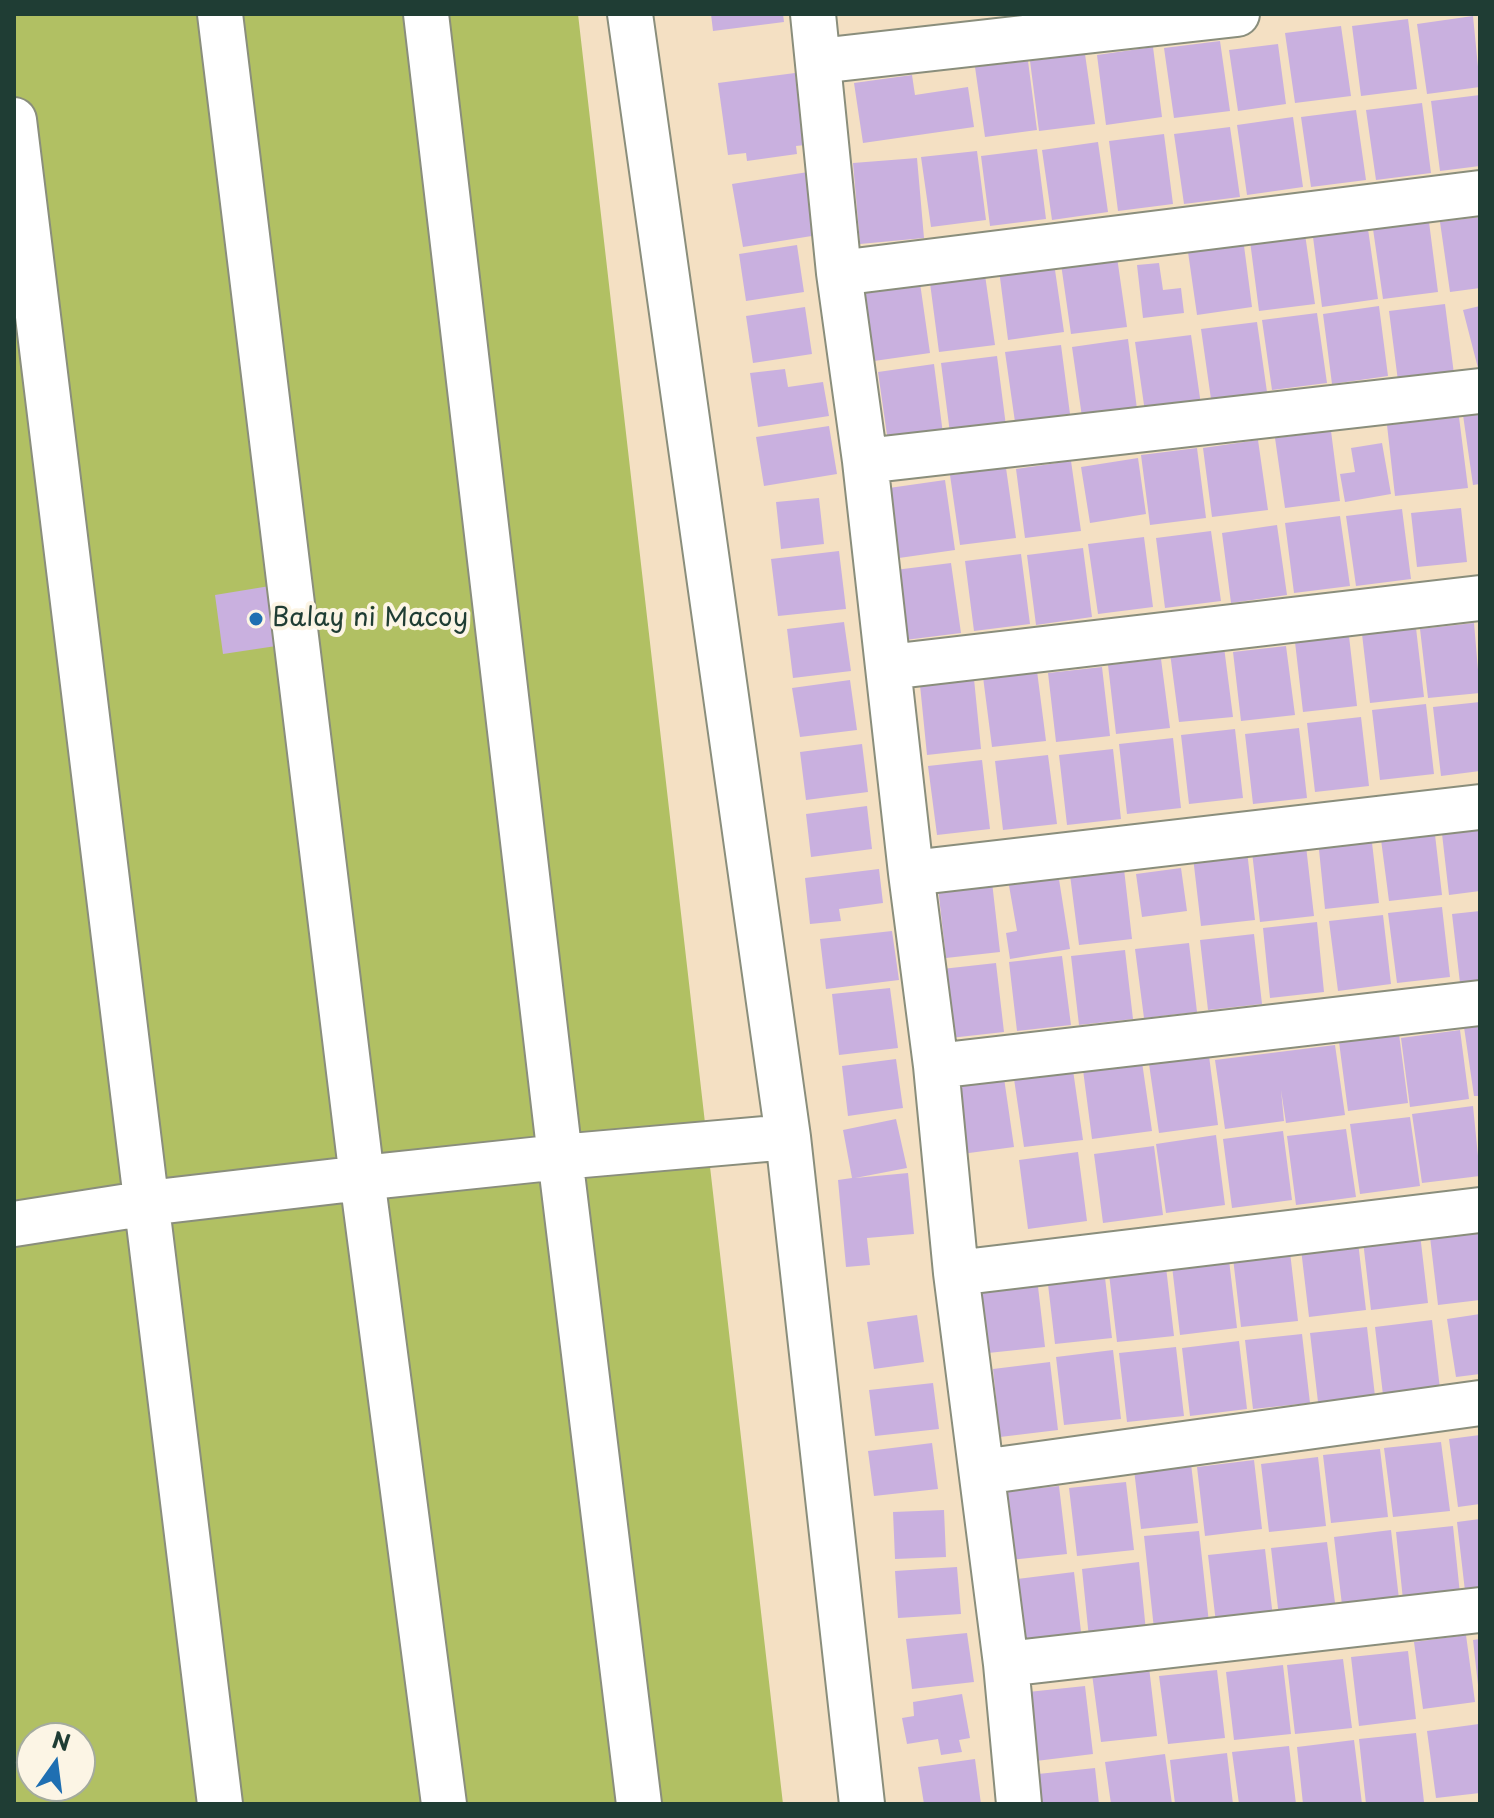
<!DOCTYPE html>
<style>
body{margin:0}
#map{position:relative;width:1494px;height:1818px;overflow:hidden;background:#f4e0c3;font-family:"Playpen Sans",sans-serif}
canvas{display:block}
.frame{position:absolute;inset:0;border:16px solid #1f3d34;pointer-events:none}
.north{position:absolute;left:16px;top:1722px;width:80px;height:80px;box-sizing:border-box;background:#fcf5e5;border:2px solid #a4ab9e;border-radius:50%;rotate:14deg;font-size:22px;font-weight:700;line-height:32px;text-align:center;color:#1f3d34}
.north::after{content:'';display:block;margin:auto;width:28px;height:36px;background:#1f6fb2;clip-path:polygon(50% 0,100% 100%,50% 72%,0 100%)}
</style>
<div id="map">
<canvas width="1494" height="1818"></canvas>
<div class="frame"></div>
<div class="north">N</div>
</div>
<script>
const ctx = document.querySelector('canvas').getContext('2d');
ctx.lineJoin = 'round';
function fill(path, color) { ctx.fillStyle = color; ctx.fill(path, 'evenodd'); }
const toPath = rows => new Path2D(rows.map(r => 'M' + r).join(''));
function strokePath(path, color, width, dash) { ctx.strokeStyle = color; ctx.lineWidth = width; ctx.lineCap = dash ? 'butt' : 'round'; ctx.setLineDash(dash || []); ctx.stroke(path); }
function drawText(font, color, halo, rows, align = 'center') {
  ctx.font = font + ' "Playpen Sans",sans-serif'; ctx.lineWidth = 8; ctx.setLineDash([]); ctx.textBaseline = 'middle'; ctx.strokeStyle = halo; ctx.fillStyle = color; for (const [text, x, y, turn = 0] of rows) {
    ctx.save(); ctx.translate(x, y); ctx.rotate((+turn || 0) * Math.PI / 180); ctx.textAlign = isNaN(turn) ? turn : align; if (halo) ctx.strokeText(text, 0, 0); ctx.fillText(text, 0, 0); ctx.restore();
  }
}
fill(toPath([
 [14,14,578,14,783,1804,14,1804],
 [32,1738,80,1738,80,1786,32,1786]
]), '#b1c063');
fill(toPath([
 [711,14,783,14,784,22,713,31],
 [1473,16,1480,87,1427,94,1417,24],
 [1408,19,1417,89,1361,96,1352,26],
 [1341,26,1351,96,1295,103,1285,33],
 [1220,41,1230,111,1174,118,1164,48],
 [1278,44,1286,104,1238,111,1229,50],
 [1153,47,1162,117,1106,125,1097,55],
 [1085,54,1095,124,1039,131,1030,61],
 [1028,61,1037,130,985,137,975,67],
 [795,73,805,145,796,146,797,154,747,161,746,153,728,155,718,83],
 [912,75,915,95,968,87,974,127,863,143,854,83],
 [1480,95,1480,166,1440,171,1431,101],
 [1422,103,1431,173,1376,180,1366,110],
 [1356,110,1366,180,1311,187,1301,117],
 [1293,117,1303,187,1247,195,1237,125],
 [1230,127,1240,197,1184,204,1174,134],
 [1164,134,1173,204,1118,211,1109,141],
 [1098,142,1108,212,1052,220,1042,150],
 [1037,149,1046,219,990,226,981,156],
 [977,151,986,220,931,227,921,157],
 [917,158,924,238,860,244,853,163],
 [808,172,818,235,743,247,732,184],
 [1480,217,1480,288,1450,292,1440,222],
 [1429,222,1438,292,1383,299,1373,229],
 [1368,229,1378,299,1322,307,1313,237],
 [1305,234,1315,304,1259,311,1250,241],
 [1243,238,1252,307,1197,315,1187,245],
 [797,245,804,292,746,301,739,254],
 [1117,257,1127,327,1071,334,1061,264],
 [1054,263,1064,332,1008,340,999,270],
 [1159,263,1163,290,1181,288,1184,313,1143,318,1137,265],
 [985,275,995,345,939,352,930,283],
 [920,283,930,353,874,361,865,291],
 [1445,304,1454,374,1398,381,1389,311],
 [1379,306,1388,376,1332,384,1323,314],
 [1480,306,1480,372,1479,372,1463,310],
 [805,307,812,354,753,363,746,316],
 [1317,313,1327,383,1272,390,1262,320],
 [1257,322,1267,392,1211,399,1201,329],
 [1191,335,1201,405,1145,412,1135,342],
 [1128,339,1137,409,1082,417,1072,347],
 [1061,345,1070,414,1015,422,1005,352],
 [997,356,1006,426,950,433,941,363],
 [934,364,943,434,888,442,878,372],
 [785,369,788,387,823,382,829,416,758,427,750,373],
 [1480,412,1480,484,1473,485,1463,415],
 [1459,417,1468,488,1395,496,1387,425],
 [829,426,837,474,764,486,756,437],
 [1331,431,1340,501,1285,508,1275,438],
 [1258,440,1268,510,1212,517,1203,448],
 [1382,443,1391,494,1345,502,1340,474,1355,472,1351,448],
 [1197,448,1206,518,1150,525,1141,455],
 [1138,458,1146,514,1090,523,1081,467],
 [1071,461,1081,531,1025,538,1016,469],
 [1006,468,1016,538,960,545,950,475],
 [945,480,955,550,899,558,889,488],
 [819,498,824,544,781,549,776,502],
 [1461,508,1467,562,1417,567,1411,513],
 [1402,509,1411,579,1356,586,1346,516],
 [1340,516,1350,586,1294,593,1285,523],
 [1277,525,1287,595,1231,603,1222,533],
 [1211,531,1221,601,1165,608,1156,538],
 [1144,537,1153,607,1098,614,1088,544],
 [1083,548,1092,617,1036,625,1027,555],
 [839,551,846,609,778,616,771,559],
 [1021,554,1030,624,974,631,965,561],
 [951,563,961,633,905,640,895,570],
 [288,583,296,643,223,654,215,595],
 [844,622,851,671,793,678,787,629],
 [1474,623,1480,693,1428,698,1420,629],
 [1416,628,1424,697,1370,703,1362,634],
 [1349,636,1357,706,1303,712,1295,642],
 [1286,646,1295,715,1241,721,1233,652],
 [1224,647,1233,717,1179,722,1170,653],
 [1161,659,1170,728,1116,734,1108,665],
 [1102,667,1110,736,1056,742,1048,673],
 [1037,671,1046,741,992,747,983,677],
 [974,679,981,749,927,755,920,685],
 [850,680,857,730,800,737,792,688],
 [1480,702,1480,771,1441,776,1433,707],
 [1426,704,1434,774,1380,780,1372,710],
 [1361,717,1369,786,1315,792,1307,723],
 [1299,728,1307,798,1253,804,1245,734],
 [1235,729,1243,798,1189,804,1181,735],
 [1173,738,1181,808,1127,814,1119,744],
 [862,744,868,792,806,800,800,752],
 [1113,749,1121,819,1067,825,1059,755],
 [1048,755,1057,824,1003,830,995,761],
 [982,760,990,829,937,835,928,766],
 [867,806,872,849,811,857,806,814],
 [1480,821,1480,891,1449,895,1441,825],
 [1434,826,1442,895,1389,901,1380,832],
 [1371,834,1379,903,1325,909,1318,840],
 [1306,846,1314,916,1260,922,1252,852],
 [1247,851,1255,920,1201,926,1193,857],
 [1181,868,1187,911,1142,917,1136,874],
 [879,869,883,903,839,909,841,921,810,924,805,878],
 [1124,869,1132,939,1079,945,1070,875],
 [1058,873,1070,949,1010,959,1006,933,1017,931,1008,880],
 [992,882,1000,952,946,958,938,888],
 [1442,907,1450,977,1397,983,1388,913],
 [1480,911,1480,981,1460,983,1452,914],
 [1383,915,1391,984,1338,991,1329,921],
 [1317,922,1324,992,1270,998,1263,928],
 [892,931,899,980,826,989,820,939],
 [1254,934,1262,1004,1208,1010,1200,940],
 [1189,943,1197,1012,1144,1018,1135,949],
 [1125,950,1133,1019,1079,1025,1071,956],
 [1062,956,1071,1025,1017,1031,1009,962],
 [996,963,1004,1032,950,1038,942,969],
 [890,988,898,1048,839,1055,832,994],
 [1480,1025,1480,1096,1474,1096,1464,1027],
 [1460,1030,1469,1099,1410,1107,1401,1038],
 [1399,1034,1408,1103,1348,1111,1339,1042],
 [1335,1045,1345,1115,1286,1123,1281,1090,1284,1121,1225,1129,1215,1060],
 [1209,1056,1218,1125,1159,1133,1149,1064],
 [896,1059,903,1108,848,1116,842,1066],
 [1142,1062,1152,1131,1092,1139,1083,1070],
 [1073,1070,1083,1140,1024,1147,1014,1079],
 [1004,1078,1014,1147,954,1155,945,1086],
 [1473,1106,1480,1176,1422,1183,1412,1114],
 [1410,1117,1420,1186,1360,1194,1350,1124],
 [896,1119,907,1168,855,1178,908,1173,914,1234,867,1238,870,1265,846,1267,838,1180,852,1178,843,1130],
 [1346,1129,1356,1197,1296,1205,1287,1136],
 [1283,1131,1292,1200,1232,1208,1223,1139],
 [1216,1135,1225,1205,1166,1213,1156,1144],
 [1154,1146,1163,1215,1103,1223,1094,1154],
 [1078,1152,1087,1221,1028,1229,1019,1160],
 [1480,1231,1480,1300,1438,1305,1430,1237],
 [1420,1234,1428,1303,1371,1310,1363,1241],
 [1358,1242,1366,1310,1309,1317,1301,1249],
 [1290,1252,1298,1321,1241,1327,1233,1258],
 [1229,1260,1237,1328,1180,1335,1172,1266],
 [1166,1267,1174,1336,1117,1342,1109,1274],
 [1104,1269,1112,1338,1055,1344,1047,1276],
 [1037,1278,1045,1347,988,1353,980,1284],
 [1480,1314,1480,1374,1456,1377,1447,1319],
 [917,1315,924,1362,874,1369,867,1322],
 [1432,1320,1440,1389,1383,1395,1375,1327],
 [1367,1327,1375,1396,1318,1402,1310,1333],
 [1302,1334,1310,1403,1253,1409,1245,1340],
 [1239,1341,1247,1409,1190,1416,1182,1348],
 [1176,1347,1184,1416,1127,1422,1119,1353],
 [1113,1350,1121,1419,1064,1425,1056,1357],
 [1050,1362,1058,1430,1000,1437,993,1369],
 [933,1383,939,1429,875,1436,869,1390],
 [1480,1435,1480,1504,1458,1507,1449,1439],
 [1441,1442,1450,1511,1393,1517,1384,1448],
 [932,1443,938,1489,874,1496,868,1451],
 [1380,1449,1388,1517,1331,1523,1323,1455],
 [1190,1455,1198,1523,1141,1529,1133,1461],
 [1318,1457,1326,1526,1269,1532,1261,1464],
 [1254,1460,1262,1529,1205,1536,1197,1467],
 [1126,1482,1134,1550,1077,1556,1069,1488],
 [1059,1486,1067,1554,1010,1560,1002,1492],
 [944,1510,946,1557,895,1559,893,1512],
 [1480,1519,1480,1589,1465,1591,1457,1522],
 [1453,1526,1460,1594,1403,1600,1396,1532],
 [1391,1530,1399,1599,1342,1605,1334,1537],
 [1199,1531,1209,1623,1154,1629,1144,1536],
 [1327,1542,1336,1610,1279,1617,1271,1548],
 [1265,1549,1273,1617,1216,1623,1208,1555],
 [1139,1562,1146,1631,1089,1638,1082,1569],
 [957,1567,961,1614,898,1618,895,1571],
 [1074,1572,1082,1640,1025,1647,1017,1579],
 [967,1633,974,1682,912,1689,906,1639],
 [1466,1635,1475,1702,1423,1709,1414,1642],
 [1480,1639,1480,1685,1478,1685,1473,1640],
 [1408,1651,1416,1719,1359,1726,1351,1657],
 [1343,1659,1352,1728,1295,1734,1287,1665],
 [1283,1665,1291,1734,1234,1740,1226,1672],
 [1149,1667,1157,1736,1101,1742,1092,1674],
 [1217,1670,1225,1738,1168,1744,1159,1676],
 [1085,1686,1093,1754,1036,1761,1028,1692],
 [962,1694,970,1738,959,1740,962,1752,941,1755,938,1739,907,1744,902,1718,914,1716,913,1702],
 [1479,1724,1480,1793,1436,1798,1427,1731],
 [1416,1733,1424,1802,1366,1804,1359,1739],
 [1354,1740,1362,1804,1303,1804,1297,1747],
 [1289,1746,1296,1804,1239,1804,1232,1752],
 [1227,1753,1233,1804,1175,1804,1170,1760],
 [1165,1754,1172,1804,1111,1804,1105,1762],
 [975,1759,981,1804,924,1804,918,1767],
 [1095,1768,1099,1804,1041,1804,1038,1774]
]), '#c9b0df');
const street = toPath([
 [220,14,362,1178,444,1804],
 [426,14,560,1157,639,1804],
 [630,14,788,1137,862,1804],
 [813,14,839,273,865,461,911,873,936,1066,956,1273,1006,1664,1019,1804],
 [819,61,1237,14],
 [14,120,220,1804],
 [839,273,1480,193],
 [865,461,1480,391],
 [889,667,1480,598],
 [911,873,1480,807],
 [936,1066,1480,1003],
 [14,1224,148,1203,362,1178,560,1157,788,1137],
 [956,1273,1480,1210],
 [982,1472,1480,1403],
 [1006,1664,1480,1610]
]);
strokePath(street, '#8a8e7c', 48);
strokePath(street, '#fff', 44);
for (const [x, y, r, color] of [
 [256,619,8,"#1f6fb2"]
]) { const dot = new Path2D(); dot.arc(x, y, r, 0, 2 * Math.PI); ctx.fillStyle = color; ctx.fill(dot); strokePath(dot, '#fcf5e5', 3); }
drawText('26px', '#1f3d34', '#fcf5e5', [
 ["Balay ni Macoy",272,619]
], 'left');
</script>
